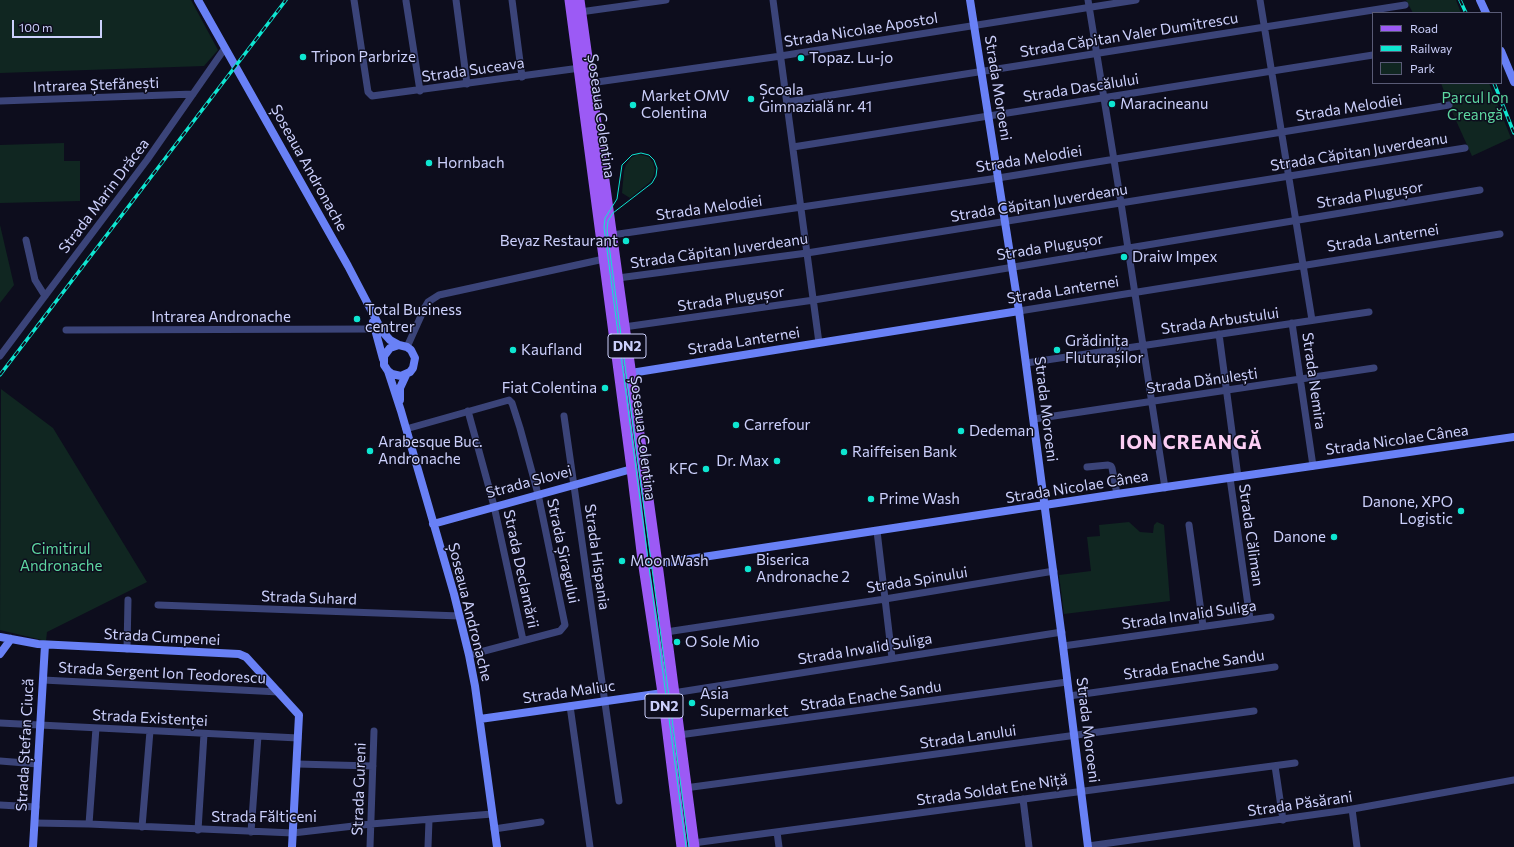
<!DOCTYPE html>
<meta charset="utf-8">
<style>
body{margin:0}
#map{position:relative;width:1514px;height:847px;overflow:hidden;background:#0d0d1d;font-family:Commissioner,sans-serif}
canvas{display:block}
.legend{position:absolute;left:1372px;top:12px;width:130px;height:72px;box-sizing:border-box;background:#0d0d1d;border:1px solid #595b76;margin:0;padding:5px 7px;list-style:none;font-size:12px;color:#ccd0fc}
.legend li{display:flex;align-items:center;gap:8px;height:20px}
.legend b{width:20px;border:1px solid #595b76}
.scale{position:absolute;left:12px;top:20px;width:90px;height:18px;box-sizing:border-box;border:2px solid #ccd0fc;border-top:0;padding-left:5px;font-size:12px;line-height:14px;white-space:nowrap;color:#ccd0fc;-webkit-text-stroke:3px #0d0d1d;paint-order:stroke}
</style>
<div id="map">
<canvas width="1514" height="847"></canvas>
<ul class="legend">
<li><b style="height:5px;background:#9c5af5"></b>Road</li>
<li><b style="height:5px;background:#0ee6d1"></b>Railway</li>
<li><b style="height:11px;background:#102621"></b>Park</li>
</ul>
<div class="scale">100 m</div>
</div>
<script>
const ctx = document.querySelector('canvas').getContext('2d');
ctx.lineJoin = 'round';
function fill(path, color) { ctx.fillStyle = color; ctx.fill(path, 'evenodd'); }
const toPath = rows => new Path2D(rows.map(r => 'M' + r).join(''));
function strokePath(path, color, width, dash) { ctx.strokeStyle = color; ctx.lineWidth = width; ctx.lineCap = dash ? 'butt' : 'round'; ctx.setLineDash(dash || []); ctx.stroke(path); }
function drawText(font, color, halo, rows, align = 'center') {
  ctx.font = font + ' Commissioner,sans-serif'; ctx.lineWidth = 3; ctx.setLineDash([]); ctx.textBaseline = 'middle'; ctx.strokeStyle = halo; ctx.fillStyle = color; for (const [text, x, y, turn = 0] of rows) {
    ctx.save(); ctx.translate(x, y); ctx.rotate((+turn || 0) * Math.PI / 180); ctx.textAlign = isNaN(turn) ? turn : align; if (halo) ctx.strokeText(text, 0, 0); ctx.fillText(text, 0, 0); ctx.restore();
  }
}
fill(toPath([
 [0,0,191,0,218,50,204,66,0,73],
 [1406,0,1456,0,1461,13,1413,13],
 [1441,83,1489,83,1511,138,1472,156,1449,105],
 [64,143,64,161,80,161,80,201,0,203,0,145],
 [638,154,649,157,653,163,655,170,653,177,650,182,630,198,622,193,624,171,626,165,631,158],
 [0,225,14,285,0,303],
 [1,389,53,428,147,582,47,632,46,641,0,630],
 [1129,522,1140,532,1153,533,1154,525,1157,522,1164,525,1170,601,1064,614,1059,575,1091,571,1087,537,1100,536,1099,525]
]), '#102621');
strokePath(toPath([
 [354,0,368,92,372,96,580,68],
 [456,0,467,84],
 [512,0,522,77],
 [773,0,819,343],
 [1088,0,1121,203,1165,488],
 [1260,0,1312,320],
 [406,1,420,91],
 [580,10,580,12,666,0],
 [590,83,774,57,1136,0],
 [0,101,193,94],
 [787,102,1405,5],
 [793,147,1373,55],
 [612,235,998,178,1449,105],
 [26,240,35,280,45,296],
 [618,278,807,253,1465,148],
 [1019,311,1500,234],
 [1292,323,1313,466],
 [624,327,814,300,1480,190],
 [66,330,375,329],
 [1219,334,1238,477],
 [407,347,425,307,428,302,439,295,604,259],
 [0,356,147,160,225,48],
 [1026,363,1369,312],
 [468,411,494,506,523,640],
 [564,416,619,801],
 [1034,419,1374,368],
 [406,429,509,400,512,403,520,428,538,494,565,625,560,631,469,655],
 [1087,467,1108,465,1111,466,1112,468,1117,494],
 [1230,478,1250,619],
 [1189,525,1203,626],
 [877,531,892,658],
 [158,605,460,616],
 [666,632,885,599,1054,571],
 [1063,646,1271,617],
 [127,649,128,600],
 [43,680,279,692],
 [673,693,1062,632],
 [1069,696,1275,667],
 [570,706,590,847],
 [0,723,298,738],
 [679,735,1067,682],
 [0,761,38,764],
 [297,764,373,766],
 [1275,766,1283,820],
 [685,788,1254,711],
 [1023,799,1029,847],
 [0,805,36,807],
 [1352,809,1357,847],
 [35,823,89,824,293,833,371,824,492,814],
 [89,824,96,728],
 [142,827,150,731],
 [494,829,541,822],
 [198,830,204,734],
 [251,832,258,736],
 [777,832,779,847],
 [693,843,1295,763],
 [1088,846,1347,810,1514,780],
 [370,847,374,731],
 [428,847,429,820]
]), '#3b4479', 7);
strokePath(toPath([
 [198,0,348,266,382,331,390,340,399,345],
 [970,0,1019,311,1063,646,1088,847],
 [1480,0,1486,13],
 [1501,51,1514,82],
 [373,322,383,359],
 [388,371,392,374,401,376,410,372,413,368,415,358,411,350,407,347,399,345,390,348,384,356,384,365,388,371,401,411,454,594,469,655,475,686,497,847],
 [631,373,1019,311],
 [400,400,400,388,406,375],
 [433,524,632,469],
 [644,566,1117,494,1514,437],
 [0,637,38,644,239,654,246,657,299,715,292,847],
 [0,654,11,639],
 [480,719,663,693],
 [33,847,45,645]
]), '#6981f6', 8);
strokePath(toPath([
 [570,0,632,469,643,560,663,693,682,847],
 [579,0,657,564,694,847]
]), '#9c5af5', 11);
strokePath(toPath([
 [686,847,604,227,605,218,617,199,622,165,632,155,641,153,649,155,654,160,657,168,656,176,652,183,613,213,608,221,607,230,689,847]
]), '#0ee6d1', 1);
const rail = toPath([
 [1460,0,1466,13],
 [1494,83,1514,133],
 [0,375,286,0]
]);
strokePath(rail, '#0ee6d1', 3.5);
strokePath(rail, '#0d0d1d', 2, [6]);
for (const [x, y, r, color] of [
 [303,57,4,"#0ee6d1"],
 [801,58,4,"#0ee6d1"],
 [751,99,4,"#0ee6d1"],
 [1112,104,4,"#0ee6d1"],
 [633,105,4,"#0ee6d1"],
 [429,163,4,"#0ee6d1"],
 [626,241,4,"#0ee6d1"],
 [1124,257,4,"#0ee6d1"],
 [357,319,4,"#0ee6d1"],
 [513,350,4,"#0ee6d1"],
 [1057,350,4,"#0ee6d1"],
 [605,388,4,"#0ee6d1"],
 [736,425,4,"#0ee6d1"],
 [961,431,4,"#0ee6d1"],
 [370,451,4,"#0ee6d1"],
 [844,452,4,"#0ee6d1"],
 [777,461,4,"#0ee6d1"],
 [706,469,4,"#0ee6d1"],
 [871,499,4,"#0ee6d1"],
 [1461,511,4,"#0ee6d1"],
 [1334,537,4,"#0ee6d1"],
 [622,561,4,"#0ee6d1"],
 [748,569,4,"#0ee6d1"],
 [677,642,4,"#0ee6d1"],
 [692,703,4,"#0ee6d1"]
]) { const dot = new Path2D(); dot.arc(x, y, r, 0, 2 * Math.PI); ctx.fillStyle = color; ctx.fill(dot); strokePath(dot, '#0d0d1d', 1.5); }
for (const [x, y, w] of [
 [627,346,38],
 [664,706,38]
]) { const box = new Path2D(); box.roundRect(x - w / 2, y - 12, w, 24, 3); ctx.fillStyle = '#0d0d1d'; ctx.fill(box); strokePath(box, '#ccd0fc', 1); }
drawText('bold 14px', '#ccd0fc', null, [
 ["DN2",627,346],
 ["DN2",664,706]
]);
drawText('15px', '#ccd0fc', '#0d0d1d', [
 ["Strada Nicolae Apostol",861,30,-9],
 ["Strada Căpitan Valer Dumitrescu",1129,35,-9],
 ["Strada Suceava",473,70,-8],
 ["Intrarea Ștefănești",96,85,-2],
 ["Strada Moroeni",998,88,81],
 ["Strada Dascălului",1081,88,-9],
 ["Strada Melodiei",1349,108,-9],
 ["Șoseaua Colentina",601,116,82],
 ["Strada Căpitan Juverdeanu",1359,152,-9],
 ["Strada Melodiei",1029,159,-9],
 ["Șoseaua Andronache",309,168,61],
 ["Strada Plugușor",1370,195,-9],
 ["Strada Marin Drăcea",104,196,-53],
 ["Strada Căpitan Juverdeanu",1039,203,-9],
 ["Strada Melodiei",709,208,-8],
 ["Strada Lanternei",1383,238,-9],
 ["Strada Plugușor",1050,247,-9],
 ["Strada Căpitan Juverdeanu",719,251,-8],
 ["Strada Lanternei",1063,290,-9],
 ["Strada Plugușor",731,299,-8],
 ["Intrarea Andronache",221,317],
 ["Strada Arbustului",1220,321,-8],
 ["Strada Lanternei",744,341,-9],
 ["Strada Dănulești",1202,381,-8],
 ["Strada Nemira",1314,381,82],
 ["Strada Moroeni",1046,409,83],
 ["Șoseaua Colentina",643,438,83],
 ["Strada Nicolae Cânea",1397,440,-8],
 ["Strada Slovei",529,482,-15],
 ["Strada Nicolae Cânea",1077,487,-9],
 ["Strada Căliman",1251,535,82],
 ["Strada Șiragului",563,551,78],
 ["Strada Hispania",597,557,82],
 ["Strada Declamării",521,569,78],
 ["Strada Spinului",917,580,-9],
 ["Strada Suhard",309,598,2],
 ["Șoseaua Andronache",470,612,76],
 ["Strada Invalid Suliga",1189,615,-8],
 ["Strada Cumpenei",162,637,3],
 ["Strada Invalid Suliga",865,649,-9],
 ["Strada Enache Sandu",1194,665,-8],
 ["Strada Sergent Ion Teodorescu",162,673,3],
 ["Strada Maliuc",569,692,-8],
 ["Strada Enache Sandu",871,696,-8],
 ["Strada Existenței",150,718,3],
 ["Strada Moroeni",1088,730,83],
 ["Strada Lanului",968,737,-8],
 ["Strada Ștefan Ciucă",25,745,-87],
 ["Strada Gureni",359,789,-88],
 ["Strada Soldat Ene Niță",992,790,-8],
 ["Strada Păsărani",1300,804,-8],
 ["Strada Fălticeni",264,817]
]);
drawText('15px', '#ccd0fc', '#0d0d1d', [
 ["Tripon Parbrize",311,57],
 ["Topaz. Lu-jo",809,58],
 ["Școala",759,90],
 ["Gimnazială nr. 41",759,107],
 ["Market OMV",641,96],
 ["Colentina",641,113],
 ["Maracineanu",1120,104],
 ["Hornbach",437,163],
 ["Beyaz Restaurant",618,241,"right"],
 ["Draiw Impex",1132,257],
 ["Total Business",365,310],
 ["centrer",365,327],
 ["Grădinița",1065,341],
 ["Fluturașilor",1065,358],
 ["Kaufland",521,350],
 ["Fiat Colentina",597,388,"right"],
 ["Carrefour",744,425],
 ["Dedeman",969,431],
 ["Arabesque Buc.",378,442],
 ["Andronache",378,459],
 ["Raiffeisen Bank",852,452],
 ["Dr. Max",769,461,"right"],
 ["KFC",698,469,"right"],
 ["Prime Wash",879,499],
 ["Danone, XPO",1453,502,"right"],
 ["Logistic",1453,519,"right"],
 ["Danone",1326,537,"right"],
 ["Biserica",756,560],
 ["Andronache 2",756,577],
 ["MoonWash",630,561],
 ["O Sole Mio",685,642],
 ["Asia",700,694],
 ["Supermarket",700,711]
], 'left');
drawText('15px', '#5dd6a0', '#0d0d1d', [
 ["Parcul Ion",1475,98],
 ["Creangă",1475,115],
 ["Cimitirul",61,549],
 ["Andronache",61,566]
]);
ctx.letterSpacing = '1px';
drawText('bold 19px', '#fccef4', '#0d0d1d', [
 ["ION CREANGĂ",1191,443]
]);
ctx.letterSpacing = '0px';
</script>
